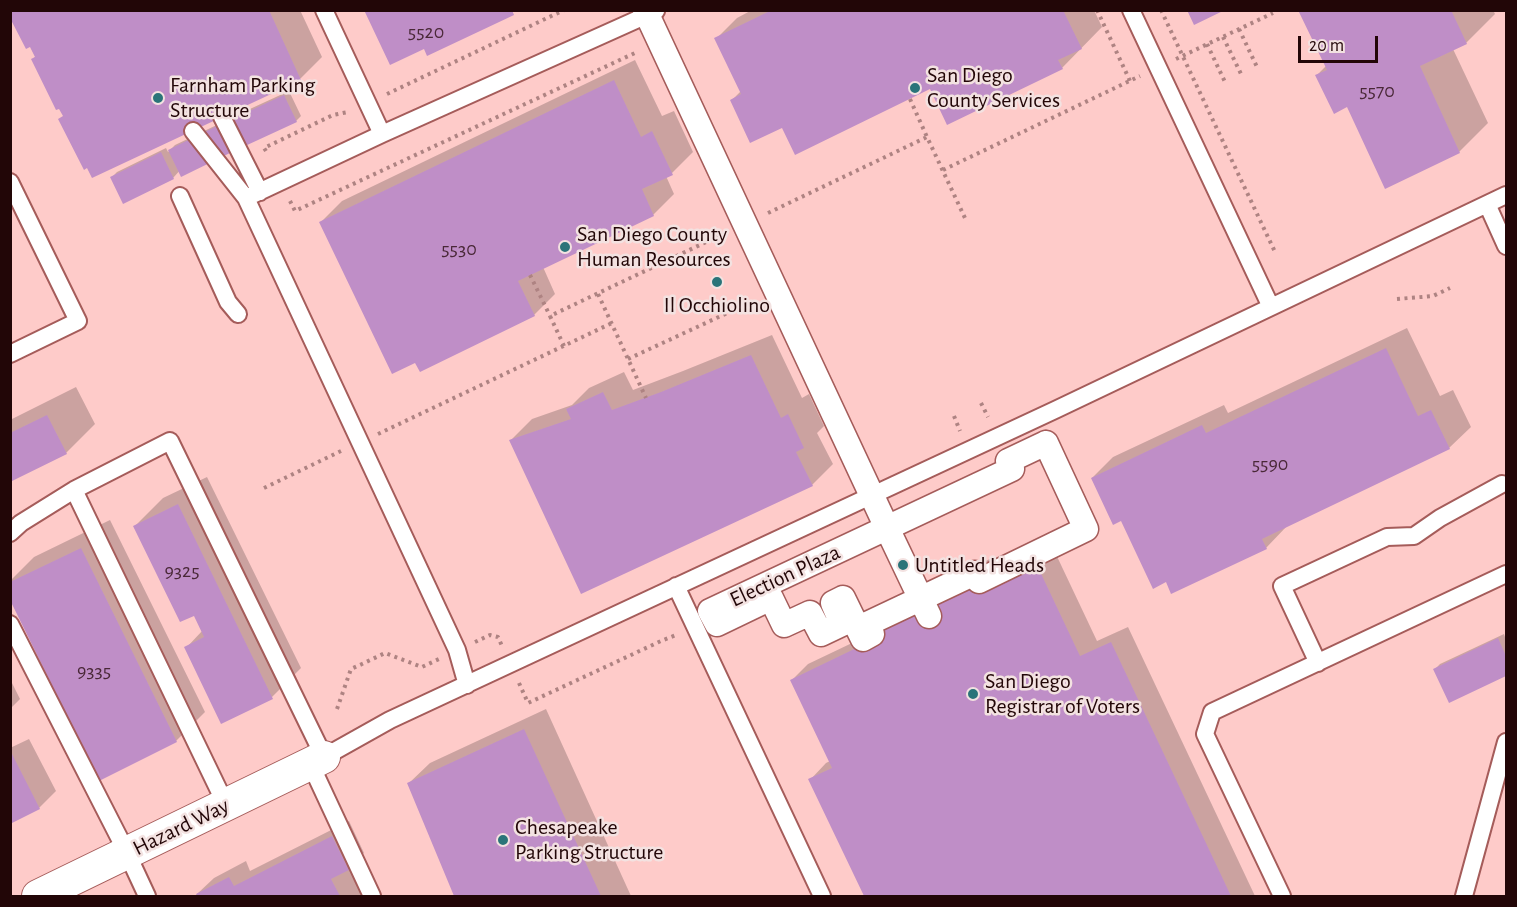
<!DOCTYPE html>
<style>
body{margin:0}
#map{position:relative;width:1517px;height:907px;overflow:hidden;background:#fecbc9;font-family:"Alegreya Sans",sans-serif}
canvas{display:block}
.frame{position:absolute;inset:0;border:12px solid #220607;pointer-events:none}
.scale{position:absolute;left:1298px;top:36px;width:80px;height:27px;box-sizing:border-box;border:3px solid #220607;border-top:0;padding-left:8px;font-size:18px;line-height:21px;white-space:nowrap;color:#220607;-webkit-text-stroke:4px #f3e2e1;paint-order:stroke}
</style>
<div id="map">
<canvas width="1517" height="907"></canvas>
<div class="frame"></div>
<div class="scale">20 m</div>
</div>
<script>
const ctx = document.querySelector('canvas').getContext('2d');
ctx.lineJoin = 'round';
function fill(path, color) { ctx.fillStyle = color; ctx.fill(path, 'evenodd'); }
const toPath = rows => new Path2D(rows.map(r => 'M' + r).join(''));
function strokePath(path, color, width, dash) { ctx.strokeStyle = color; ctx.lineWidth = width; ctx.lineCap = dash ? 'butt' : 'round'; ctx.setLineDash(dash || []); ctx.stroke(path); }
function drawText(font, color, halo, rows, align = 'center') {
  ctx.font = font + ' "Alegreya Sans",sans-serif'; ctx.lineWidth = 5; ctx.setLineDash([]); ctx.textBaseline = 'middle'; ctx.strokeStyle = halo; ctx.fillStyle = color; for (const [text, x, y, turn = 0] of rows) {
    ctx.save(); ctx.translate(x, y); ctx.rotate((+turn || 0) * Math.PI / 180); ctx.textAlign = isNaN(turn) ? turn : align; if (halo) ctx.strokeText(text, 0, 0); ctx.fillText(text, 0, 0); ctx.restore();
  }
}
fill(toPath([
 [10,10,300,10,322,57,301,78,93,176,60,106,33,59,36,56],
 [752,10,1094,10,1102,27,1062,68,931,87,782,126,732,100,741,91,716,39,737,18],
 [1300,10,1493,10,1495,14,1466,43,1453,49,1488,123,1459,152,1348,105,1317,75,1326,66],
 [635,60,662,116,674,111,693,152,672,173,666,176,674,194,653,215,543,267,555,294,534,315,321,222,342,201],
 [289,91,301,116,296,121,234,120,239,114],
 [225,121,173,178,112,177,117,172,166,148,168,152,175,145],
 [1407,328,1440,396,1453,390,1471,427,1449,448,1287,526,1266,548,1166,580,1092,478,1113,457,1224,405,1228,413],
 [772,335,802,398,809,394,824,426,817,433,833,464,812,485,511,440,532,419,572,405,589,388,624,372,633,390,683,371],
 [76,387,95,424,66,453,10,481,10,420],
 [207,477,301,668,272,697,186,648,203,630,194,614,134,527,163,498],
 [110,520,205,712,176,741,10,597,10,581,34,557],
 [1053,548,1097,641,1128,627,1255,896,865,896,810,780,826,763,830,761,792,680,808,664,873,633,886,608,992,558,999,574],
 [1504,634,1506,640,1506,674,1450,701,1435,669,1440,664],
 [10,679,20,699,10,709],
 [546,709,631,896,456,896,408,784,430,763],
 [29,739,56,791,39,808,10,822,10,748],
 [349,821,364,853,349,867,364,896,199,896,197,894,214,878,246,861,250,871]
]), '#0003');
fill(toPath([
 [10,10,269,10,301,80,92,178,87,168,84,170,58,119,63,116,59,109,56,110,31,59,35,57,30,47,26,49,10,18],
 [364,10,512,10,514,15,427,56,424,49,390,65],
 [772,10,1063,10,1082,49,1058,60,1063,69,947,125,930,89,795,155,782,128,750,143,730,100,741,94,714,38],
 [1187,10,1225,10,1194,25],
 [1298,10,1451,10,1467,44,1420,66,1460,153,1385,189,1347,107,1334,114,1315,75,1327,70],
 [614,80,641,137,652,131,673,175,642,189,654,216,518,281,535,316,420,372,415,363,392,374,319,222],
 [284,95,297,122,245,146,232,119],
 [219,125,232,152,181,177,168,150],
 [161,152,174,179,123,204,110,177],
 [1386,348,1418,416,1431,410,1450,449,1262,539,1267,549,1171,594,1166,582,1153,589,1121,521,1113,525,1091,478,1202,425,1206,433],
 [751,355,781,418,788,414,804,448,796,452,813,486,581,594,509,440,571,419,566,409,603,392,612,410,661,392],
 [47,415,67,454,10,482,10,433],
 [178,504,273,699,221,724,184,647,204,637,194,616,180,622,133,526],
 [81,548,177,742,99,781,10,600,10,582],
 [1036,563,1080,656,1111,642,1231,896,864,896,808,779,832,768,790,680,875,639,867,624],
 [1498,638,1506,656,1506,676,1449,703,1433,669],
 [524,729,601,896,454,896,407,783],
 [12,754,40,809,10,824,10,755],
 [332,836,349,870,331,879,340,896,197,896,196,894,229,877,234,886]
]), '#bf8ec7');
const service = toPath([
 [324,10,382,134],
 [1131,10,1271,307],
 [222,117,260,192],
 [193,131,246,198],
 [10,182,78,321,10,354],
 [180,196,228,302,238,314],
 [1487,204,1506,246],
 [10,533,21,523,74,490],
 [676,586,822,896],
 [10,624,127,853,147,896],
 [1318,663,1282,586,1387,537,1414,536,1440,518,1502,484],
 [467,685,457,650,246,198,382,134,656,11],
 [310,763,372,896],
 [226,805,74,490,170,441,324,757,390,720,1055,410,1506,195],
 [1282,896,1205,734,1212,712,1506,574],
 [1464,896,1506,742]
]);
const pedestrian = toPath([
 [645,10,887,528,929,616],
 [1046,443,1086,529,979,581,975,573,867,624,872,634,863,639,843,598,833,603,842,624,821,634,810,613,784,625,771,598,717,624,710,611,1012,469,1008,461,1046,443]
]);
const minor = toPath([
 [38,896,324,757]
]);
strokePath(service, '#a55c5a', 20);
strokePath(pedestrian, '#a55c5a', 27);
strokePath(minor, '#a55c5a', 34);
strokePath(toPath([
 [1097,10,1130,81],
 [1161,10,1275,252],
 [1239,29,1257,67],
 [1223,37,1241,74],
 [1207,44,1225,82],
 [1176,59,1273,13],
 [387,94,564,10],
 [910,99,927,137],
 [266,151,264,148,333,115,348,112],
 [943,170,1140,76],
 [290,201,295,211,637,52],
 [768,213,927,137,965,218],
 [530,275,550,316],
 [598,294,646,398],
 [1397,299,1433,296,1450,288],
 [564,346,550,316,723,234],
 [628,359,736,309],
 [981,403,988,417],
 [954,416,960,431],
 [378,434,612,323],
 [264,488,341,451],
 [475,642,490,635,498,637,502,646],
 [519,683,528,703,661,641,676,635],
 [337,709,351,669,362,664,385,653,422,667,439,659]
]), '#ae8382', 4, [3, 4.5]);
strokePath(service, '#fff', 16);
strokePath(pedestrian, '#fff', 24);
strokePath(minor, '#fff', 32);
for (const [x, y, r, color] of [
 [915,88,6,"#2a7479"],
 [158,98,6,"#2a7479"],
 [565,247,6,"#2a7479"],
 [717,282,6,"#2a7479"],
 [903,565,6,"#2a7479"],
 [973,694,6,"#2a7479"],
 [503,840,6,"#2a7479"]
]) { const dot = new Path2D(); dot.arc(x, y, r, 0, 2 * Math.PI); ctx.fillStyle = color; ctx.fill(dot); strokePath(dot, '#f3e2e1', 2); }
drawText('20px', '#492837', null, [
 ["5520",426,32],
 ["5570",1377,91],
 ["5530",459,249],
 ["5590",1270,464],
 ["9325",182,571],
 ["9335",94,671]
]);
drawText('22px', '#220607', '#f3e2e1', [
 ["San Diego",927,75],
 ["County Services",927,100],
 ["Farnham Parking",170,85],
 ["Structure",170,110],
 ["San Diego County",577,234],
 ["Human Resources",577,259],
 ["Il Occhiolino",717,305,"center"],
 ["Untitled Heads",915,565],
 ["San Diego",985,681],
 ["Registrar of Voters",985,706],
 ["Chesapeake",515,827],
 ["Parking Structure",515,852]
], 'left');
drawText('22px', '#220607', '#f3e2e1', [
 ["Election Plaza",785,576,-25],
 ["Hazard Way",181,827,-26]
]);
</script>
